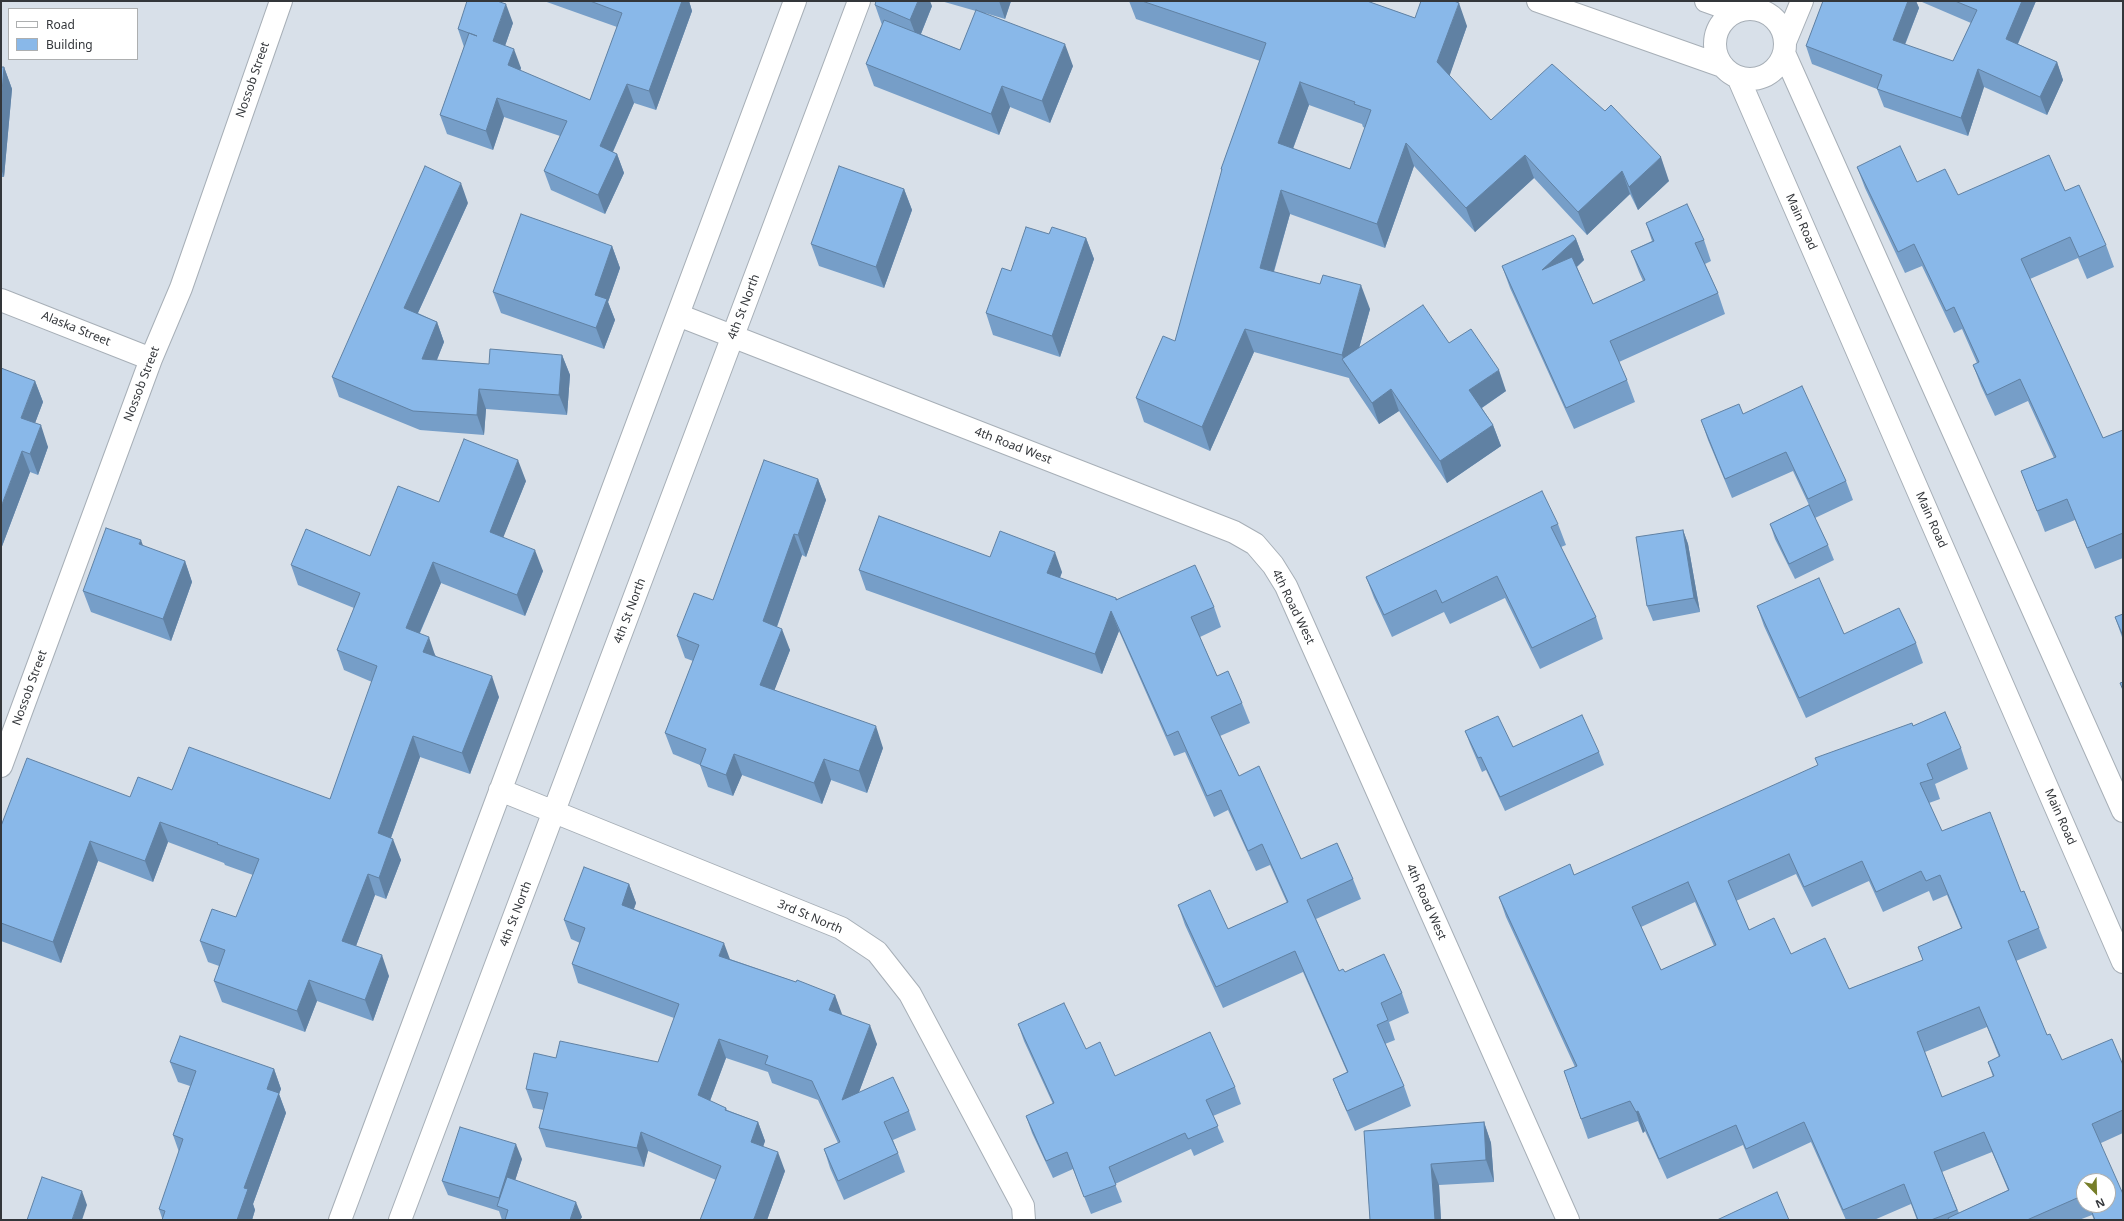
<!DOCTYPE html>
<style>
body{margin:0}
#map{position:relative;width:2124px;height:1221px;overflow:hidden;background:#d8e0e9;font-family:"Noto Sans",sans-serif}
canvas{display:block}
.frame{position:absolute;inset:0;border:2px solid #33363a;pointer-events:none}
.legend{position:absolute;left:8px;top:8px;width:130px;height:52px;box-sizing:border-box;background:#fff;border:1px solid #adafb0;margin:0;padding:5px 7px;list-style:none;font-size:12px;color:#33363a}
.legend li{display:flex;align-items:center;gap:8px;height:20px}
.legend b{width:20px;border:1px solid #adafb0}
.north{position:absolute;left:2076px;top:1173px;width:40px;height:40px;box-sizing:border-box;background:#fff;border:1px solid #adafb0;border-radius:50%;rotate:157deg;font-size:11px;font-weight:700;line-height:16px;text-align:center;color:#33363a}
.north::after{content:'';display:block;margin:auto;width:14px;height:18px;background:#767e29;clip-path:polygon(50% 0,100% 100%,50% 72%,0 100%)}
</style>
<div id="map">
<canvas width="2124" height="1221"></canvas>
<div class="frame"></div>
<ul class="legend">
<li><b style="height:5px;background:#fff"></b>Road</li>
<li><b style="height:11px;background:#89b8e9"></b>Building</li>
</ul>
<div class="north">N</div>
</div>
<script>
const ctx = document.querySelector('canvas').getContext('2d');
ctx.lineJoin = 'round';
const toPath = rows => new Path2D(rows.map(r => 'M' + r).join(''));
function strokePath(path, color, width, dash) { ctx.strokeStyle = color; ctx.lineWidth = width; ctx.lineCap = dash ? 'butt' : 'round'; ctx.setLineDash(dash || []); ctx.stroke(path); }
function fill(path, color) { ctx.fillStyle = color; ctx.fill(path, 'evenodd'); }
function drawText(font, color, halo, rows, align = 'center') {
  ctx.font = font + ' "Noto Sans",sans-serif'; ctx.lineWidth = 3; ctx.setLineDash([]); ctx.textBaseline = 'middle'; ctx.strokeStyle = halo; ctx.fillStyle = color; for (const [text, x, y, turn = 0] of rows) {
    ctx.save(); ctx.translate(x, y); ctx.rotate((+turn || 0) * Math.PI / 180); ctx.textAlign = isNaN(turn) ? turn : align; if (halo) ctx.strokeText(text, 0, 0); ctx.fillText(text, 0, 0); ctx.restore();
  }
}
const minor = toPath([
 [1538,1,1722,66],
 [1706,1,1734,11],
 '1715 44a35 35 0 1 1 70 0a35 35 0 1 1-70 0Z',
 [1785,42,1802,1],
 [1784,53,2123,811],
 [1738,77,2123,962],
 [1,300,151,359],
 [678,315,1234,532,1255,544,1273,565,1286,586,1568,1220],
 [1,766,151,359,181,288,281,1],
 [500,790,841,928,877,952,910,994,1023,1206,1024,1220],
 [340,1220,795,1],
 [400,1220,859,1]
]);
strokePath(minor, '#a7afb7', 24);
strokePath(minor, '#fff', 22);
fill(toPath([
 [544,1,689,1,692,11,656,110,634,103,613,152,617,154,624,173,605,214,551,190,544,171,560,136,504,117,493,150,447,134,440,115,464,47,458,29,513,23,505,46,521,68,520,71,590,100,617,27],
 [941,1,1011,1,1005,19,985,13,1073,66,1050,123,1010,107,999,135,874,86,866,64,882,25,875,5,932,6,921,34,960,50,976,11],
 [1129,1,1367,1,1415,18,1467,26,1449,76,1491,120,1669,181,1638,210,1630,194,1587,235,1534,178,1475,232,1414,166,1385,248,1290,214,1274,272,1370,309,1359,348,1449,343,1506,391,1482,408,1493,425,1501,446,1447,483,1399,411,1379,424,1350,381,1349,378,1254,352,1210,451,1144,422,1136,398,1175,341,1222,172,1221,169,1260,61,1136,19],
 [1309,105,1362,124,1363,127,1365,128,1350,169,1293,149],
 [1823,1,1916,1,1919,8,1905,45,1953,61,1971,23,1922,2,1922,1,2036,1,2018,44,2057,62,2063,80,2047,115,1984,87,1968,136,1884,107,1877,89,1812,64,1806,46],
 [1,67,4,67,12,89,4,177,1,177],
 [1857,167,1917,182,1958,195,2065,191,2106,245,2114,267,2087,279,2078,258,2030,279,2103,438,2123,430,2123,558,2095,569,2075,520,2045,532,2021,471,2054,458,2028,401,1995,416,1981,386,1973,365,1977,363,1962,329,1954,333,1922,266,1905,273,1865,188],
 [904,189,912,210,884,288,819,266,811,244],
 [468,203,418,313,437,322,444,342,437,360,489,364,562,355,570,375,567,415,486,409,484,435,420,430,339,397,332,377],
 [1646,223,1704,240,1711,261,1705,264,1718,293,1725,314,1619,362,1627,380,1635,402,1574,429,1510,288,1502,266,1576,239,1584,260,1577,267,1593,304,1643,281,1639,272,1631,251,1652,241],
 [1049,234,1086,238,1094,259,1060,357,993,335,986,313,1011,271],
 [612,246,620,268,608,302,615,320,604,349,501,313,493,292],
 [35,381,43,402,35,423,48,447,38,475,30,472,1,549],
 [1743,414,1846,481,1853,500,1815,518,1828,545,1834,560,1795,579,1775,539,1770,524,1809,505,1793,471,1732,498,1708,440,1701,420],
 [818,479,826,500,806,557,802,555,777,627,790,650,774,690,883,748,867,793,831,780,822,804,742,775,733,796,708,787,700,765,673,754,665,733,693,661,685,658,677,636,713,600],
 [526,481,503,537,543,571,525,616,441,583,420,633,436,656,499,697,470,774,420,757,391,838,401,860,386,899,375,895,356,946,389,976,373,1021,317,1001,305,1032,222,1002,214,981,219,966,208,962,200,941,236,917,253,875,225,865,224,863,168,842,153,882,98,861,61,963,1,941,1,826,130,797,172,790,330,799,372,682,344,670,337,650,354,608,298,585,291,565,370,556,439,502],
 [1558,524,1566,545,1561,547,1596,617,1603,639,1540,669,1505,598,1450,624,1444,612,1392,637,1374,598,1366,577],
 [1683,530,1688,544,1700,612,1653,621,1647,606],
 [143,546,185,561,192,582,171,641,91,612,83,591],
 [990,557,1062,572,1060,578,1116,598,1117,599,1214,607,1221,627,1200,637,1217,676,1242,703,1250,723,1220,736,1239,776,1301,859,1353,879,1361,899,1316,919,1339,971,1345,972,1402,993,1409,1013,1389,1022,1395,1040,1385,1044,1404,1086,1411,1106,1355,1131,1341,1099,1333,1079,1347,1072,1303,972,1223,1008,1185,925,1178,905,1228,929,1287,903,1270,865,1256,871,1228,810,1214,817,1185,752,1174,756,1119,631,1102,674,866,590,859,570],
 [1757,606,1844,634,1916,643,1923,663,1806,718,1764,626],
 [2123,614,2123,640,2115,617],
 [1913,726,1961,748,1968,769,1935,784,1940,799,1929,803,1942,831,2021,892,2039,928,2047,948,2016,961,2047,1035,2062,1060,2123,1065,2123,1133,2101,1143,2123,1220,2094,1220,2092,1215,2079,1220,1917,1220,1911,1204,1874,1220,1846,1220,1811,1142,1753,1169,1743,1145,1667,1179,1645,1131,1643,1133,1638,1121,1588,1139,1564,1071,1575,1067,1506,917,1499,897,1574,875],
 [1796,874,1812,907,1869,881,1883,912,1929,891,1933,901,1947,895,1961,928,1918,947,1923,960,1849,989,1749,930,1736,901],
 [1695,902,1714,946,1661,970,1641,927],
 [1987,1027,1999,1057,1988,1062,1993,1077,1942,1097,1925,1052],
 [1992,1152,2008,1190,1959,1213,1942,1172],
 [2084,1181,2108,1205,2084,1205],
 [1465,731,1513,747,1599,752,1604,765,1505,811,1486,770,1482,772,1470,744],
 [629,884,636,903,634,909,730,959,796,982,835,995,841,1014,877,1044,859,1092,909,1111,916,1130,893,1140,898,1153,905,1172,844,1200,830,1168,824,1149,838,1143,818,1100,772,1083,768,1072,726,1058,710,1101,726,1108,727,1110,758,1122,765,1141,763,1147,785,1171,767,1220,700,1220,716,1180,648,1151,644,1167,546,1147,539,1128,544,1110,533,1108,526,1089,556,1058,658,1062,674,1018,578,983,572,964,580,943,571,939,564,920],
 [1018,1024,1086,1049,1115,1076,1235,1087,1241,1104,1213,1116,1224,1142,1194,1156,1191,1149,1115,1184,1122,1202,1091,1214,1073,1169,1053,1178,1032,1133,1026,1116,1053,1104,1024,1041],
 [170,1062,274,1069,281,1089,279,1094,286,1113,253,1204,255,1210,252,1220,162,1220,162,1218,159,1209,179,1152,173,1135,190,1086,178,1082],
 [1484,1122,1491,1143,1494,1182,1439,1185,1441,1220,1370,1220,1364,1131],
 [522,1159,515,1180,582,1217,580,1220,502,1220,499,1211,448,1195,442,1181]
]), '#769ec8');
fill(toPath([
 [682,1,689,1,692,11,656,110,649,91],
 [918,1,930,1,932,6,918,41,910,20],
 [999,1,1011,1,1005,19],
 [1908,1,1916,1,1919,8,1899,59,1893,40],
 [2022,1,2036,1,2012,57,2006,39],
 [1459,3,1467,26,1446,86,1437,62],
 [506,4,513,23,500,60,493,41],
 [1065,44,1073,66,1050,123,1042,101],
 [514,49,521,68,515,85,508,65],
 [2057,62,2063,80,2047,115,2040,97],
 [4,67,12,89,4,177,1,169,1,104],
 [1978,69,1984,87,1968,136,1961,118],
 [1300,82,1309,105,1286,167,1278,143],
 [627,84,634,103,607,165,600,146],
 [1002,86,1010,107,999,135,991,114],
 [497,98,504,117,493,150,486,131],
 [1406,143,1414,166,1385,248,1377,224],
 [617,154,624,173,605,214,598,195],
 [1525,155,1534,178,1475,232,1466,208],
 [1661,157,1669,181,1638,210,1629,187],
 [1622,171,1630,194,1587,235,1578,212],
 [461,183,468,203,411,328,404,308],
 [904,189,912,210,884,288,876,267],
 [1281,190,1290,214,1268,291,1260,268],
 [1086,238,1094,259,1060,357,1052,336],
 [1576,239,1584,260,1549,292,1542,270],
 [612,246,620,268,608,302,615,320,604,349,596,328,595,295],
 [1361,285,1370,309,1352,373,1344,363,1342,355],
 [437,322,444,342,429,379,422,359],
 [1245,329,1254,352,1210,451,1202,427],
 [562,355,570,375,567,415,559,395],
 [1499,370,1506,391,1477,411,1469,390],
 [35,381,43,402,29,439,21,418],
 [479,389,486,409,484,435,477,415],
 [1391,389,1399,411,1379,424,1372,403],
 [41,425,48,447,38,475,30,454],
 [1493,425,1501,446,1447,483,1440,461],
 [22,451,30,472,1,549,1,507],
 [518,460,526,481,497,553,490,532],
 [818,479,826,500,806,557,798,535],
 [1683,530,1688,544,1700,612,1694,598],
 [794,534,802,555,771,643,763,621],
 [141,540,149,562,139,544],
 [535,550,543,571,525,616,517,595],
 [1055,552,1062,572,1054,593,1047,573],
 [185,561,192,582,171,641,163,619],
 [433,562,441,583,413,648,406,628],
 [1111,611,1119,631,1102,674,1095,654],
 [782,629,790,650,768,707,760,685],
 [429,637,436,658,423,652],
 [492,676,499,697,470,774,462,753],
 [876,726,883,748,867,793,859,771],
 [413,736,420,757,385,854,378,833],
 [734,754,742,775,733,796,726,775],
 [824,759,831,780,822,804,814,783],
 [160,822,168,842,153,882,145,861],
 [393,839,401,860,386,899,379,878],
 [90,841,98,861,61,963,53,942],
 [368,874,375,895,350,962,342,941],
 [629,884,636,903,628,924,622,905],
 [724,943,731,962,719,956],
 [382,955,389,976,373,1021,365,1000],
 [309,980,317,1001,305,1032,297,1011],
 [835,995,842,1014,836,1029,829,1010],
 [870,1025,877,1044,849,1119,842,1100],
 [719,1039,726,1058,705,1114,698,1095],
 [274,1069,281,1089,279,1094,286,1113,253,1204,255,1210,252,1220,237,1220,267,1089],
 [1638,1111,1645,1131,1643,1133,1636,1112],
 [758,1122,765,1141,758,1161,751,1142],
 [1484,1122,1491,1143,1494,1182,1486,1160],
 [641,1132,648,1151,644,1167,637,1148],
 [516,1144,522,1159,506,1209,499,1198],
 [778,1152,785,1171,767,1220,754,1220,754,1219],
 [1431,1164,1439,1185,1441,1220,1435,1220],
 [82,1191,87,1205,82,1220,72,1220],
 [576,1202,582,1217,580,1220,570,1220]
]), '#6081a3');
const building = toPath([
 [467,1,497,1,506,4,493,41,514,49,508,65,590,100,622,13,590,1,682,1,649,91,627,84,600,146,617,154,598,195,544,171,567,121,497,98,486,131,440,115,469,33,477,36,458,29,467,1],
 [876,1,918,1,910,20,875,5,876,1],
 [1142,1,1367,1,1415,18,1421,1,1454,1,1459,3,1437,62,1491,120,1552,64,1605,111,1611,105,1661,157,1629,187,1622,171,1578,212,1525,155,1466,208,1406,143,1377,224,1281,190,1260,268,1320,284,1323,275,1361,285,1342,355,1245,329,1202,427,1136,398,1163,336,1175,341,1222,169,1221,169,1266,43,1142,1],
 [1300,82,1355,102,1354,104,1371,110,1350,169,1278,143,1300,82],
 [1823,1,1908,1,1893,40,1953,61,1977,10,1955,1,2022,1,2006,39,2057,62,2040,97,1978,69,1961,118,1877,89,1882,75,1806,46,1823,1],
 [976,10,1065,44,1042,101,1002,86,991,114,866,64,884,20,960,50,976,10],
 [1,67,4,67,1,104,1,67],
 [1900,146,1917,182,1945,169,1958,195,2049,155,2065,191,2079,185,2106,245,2079,257,2070,237,2021,259,2103,438,2123,430,2123,533,2087,548,2067,499,2037,511,2021,471,2056,457,2020,379,1987,395,1973,365,1979,362,1954,307,1946,311,1914,244,1898,252,1857,167,1900,146],
 [425,166,461,183,404,308,437,322,422,359,489,364,490,349,562,355,559,395,479,389,477,415,413,411,332,377,425,166],
 [839,166,904,189,876,267,811,244,839,166],
 [1687,204,1704,240,1695,243,1718,293,1610,341,1627,380,1566,408,1502,266,1573,235,1576,239,1542,270,1572,257,1593,304,1645,280,1631,251,1654,241,1646,223,1687,204],
 [521,214,612,246,595,295,607,299,596,328,493,292,521,214],
 [1026,227,1049,234,1052,227,1086,238,1052,336,986,313,1002,268,1011,271,1026,227],
 [1423,305,1449,343,1471,329,1499,370,1469,390,1493,425,1440,461,1391,389,1372,403,1342,359,1423,305],
 [1,368,35,381,21,418,41,425,30,454,22,451,1,507,1,368],
 [1802,386,1846,481,1808,499,1786,452,1725,479,1701,420,1739,404,1743,414,1802,386],
 [464,439,518,460,490,532,535,550,517,595,433,562,406,628,429,637,423,652,492,676,462,753,413,736,378,833,393,839,379,878,368,874,342,941,382,955,365,1000,309,980,297,1011,214,981,225,950,200,941,212,909,236,917,259,859,217,844,218,843,160,822,145,861,90,841,53,942,1,923,1,826,27,758,130,797,138,777,172,790,189,747,330,799,377,666,337,650,360,593,291,565,306,529,370,556,398,486,439,502,464,439],
 [764,460,818,479,798,535,794,534,763,621,782,629,760,685,876,726,859,771,824,759,814,783,734,754,726,775,700,765,706,749,665,733,699,645,677,636,694,593,713,600,764,460],
 [1542,491,1558,524,1551,527,1596,617,1532,648,1497,576,1442,603,1436,590,1384,615,1366,577,1542,491],
 [1809,505,1828,545,1789,564,1770,524,1809,505],
 [879,516,990,557,1000,531,1055,552,1047,573,1116,598,1116,600,1195,565,1214,607,1191,617,1217,676,1228,671,1242,703,1211,717,1239,776,1259,766,1301,859,1337,843,1353,879,1307,900,1339,971,1343,969,1345,972,1384,954,1402,993,1381,1003,1388,1020,1377,1025,1404,1086,1347,1111,1333,1079,1348,1072,1295,951,1216,987,1178,905,1210,890,1228,929,1288,902,1262,844,1248,851,1221,790,1207,796,1178,731,1167,736,1111,611,1095,654,859,570,879,516],
 [106,528,141,540,139,544,185,561,163,619,83,591,106,528],
 [1683,530,1694,598,1647,606,1636,537,1683,530],
 [1819,578,1844,634,1899,608,1916,643,1799,698,1757,606,1819,578],
 [2123,614,2123,636,2115,617,2123,614],
 [2123,682,2123,690,2120,683,2123,682],
 [1945,712,1961,748,1927,764,1933,779,1920,783,1942,831,1990,812,2021,892,2024,891,2039,928,2008,941,2047,1035,2050,1034,2062,1060,2112,1039,2123,1065,2123,1110,2092,1124,2123,1194,2123,1220,2095,1220,2089,1205,2108,1205,2108,1181,2084,1181,2084,1195,2027,1220,1949,1220,1948,1218,2009,1190,1984,1132,1934,1152,1957,1210,1931,1220,1918,1220,1904,1184,1843,1210,1804,1122,1746,1149,1736,1125,1659,1159,1638,1111,1636,1112,1630,1101,1581,1119,1564,1071,1577,1066,1499,897,1570,864,1574,875,1818,765,1815,758,1912,723,1913,726,1945,712],
 [1789,854,1804,887,1862,861,1876,892,1921,871,1926,881,1940,875,1962,928,1918,947,1923,960,1849,989,1825,938,1791,954,1774,918,1749,930,1728,881,1789,854],
 [1688,882,1716,945,1661,970,1632,907,1688,882],
 [1979,1007,2000,1056,1988,1062,1994,1076,1942,1097,1917,1032,1979,1007],
 [1582,715,1599,752,1500,797,1481,757,1478,758,1465,731,1498,716,1513,747,1582,715],
 [584,867,629,884,622,905,724,943,719,956,796,982,797,980,835,995,829,1010,870,1025,842,1100,893,1077,909,1111,884,1122,898,1153,838,1181,824,1149,840,1142,812,1081,765,1064,768,1056,719,1039,698,1095,726,1108,725,1110,758,1122,751,1142,778,1152,754,1219,751,1220,700,1220,721,1166,641,1132,637,1148,539,1128,548,1093,526,1089,534,1053,556,1058,560,1041,658,1062,679,1004,572,964,585,928,564,920,584,867],
 [1064,1003,1086,1049,1100,1042,1115,1076,1210,1032,1235,1087,1206,1100,1218,1126,1188,1139,1185,1133,1109,1167,1116,1185,1084,1197,1067,1152,1046,1161,1026,1116,1054,1103,1018,1024,1064,1003],
 [180,1036,274,1069,267,1089,279,1093,244,1188,248,1189,237,1220,162,1220,165,1211,159,1209,183,1139,173,1135,196,1071,170,1062,180,1036],
 [1484,1122,1486,1160,1431,1164,1435,1220,1370,1220,1364,1131,1484,1122],
 [460,1127,516,1144,499,1198,442,1181,460,1127],
 [42,1177,82,1191,72,1220,27,1220,42,1177],
 [507,1177,576,1202,570,1220,505,1220,508,1210,497,1206,507,1177],
 [1777,1192,1789,1220,1717,1220,1777,1192]
]);
fill(building, '#89b8e9');
strokePath(building, '#6081a3', 1);
drawText('12px', '#33363a', '#fff', [
 ["Nossob Street",253,80,-71],
 ["Main Road",1801,222,66],
 ["4th St North",744,307,-69],
 ["Alaska Street",76,329,22],
 ["Nossob Street",142,384,-69],
 ["4th Road West",1013,446,21],
 ["Main Road",1931,520,66],
 ["4th Road West",1293,607,64],
 ["4th St North",630,611,-69],
 ["Nossob Street",30,688,-70],
 ["Main Road",2060,817,66],
 ["4th Road West",1426,902,66],
 ["4th St North",516,914,-69],
 ["3rd St North",810,917,23]
]);
</script>
